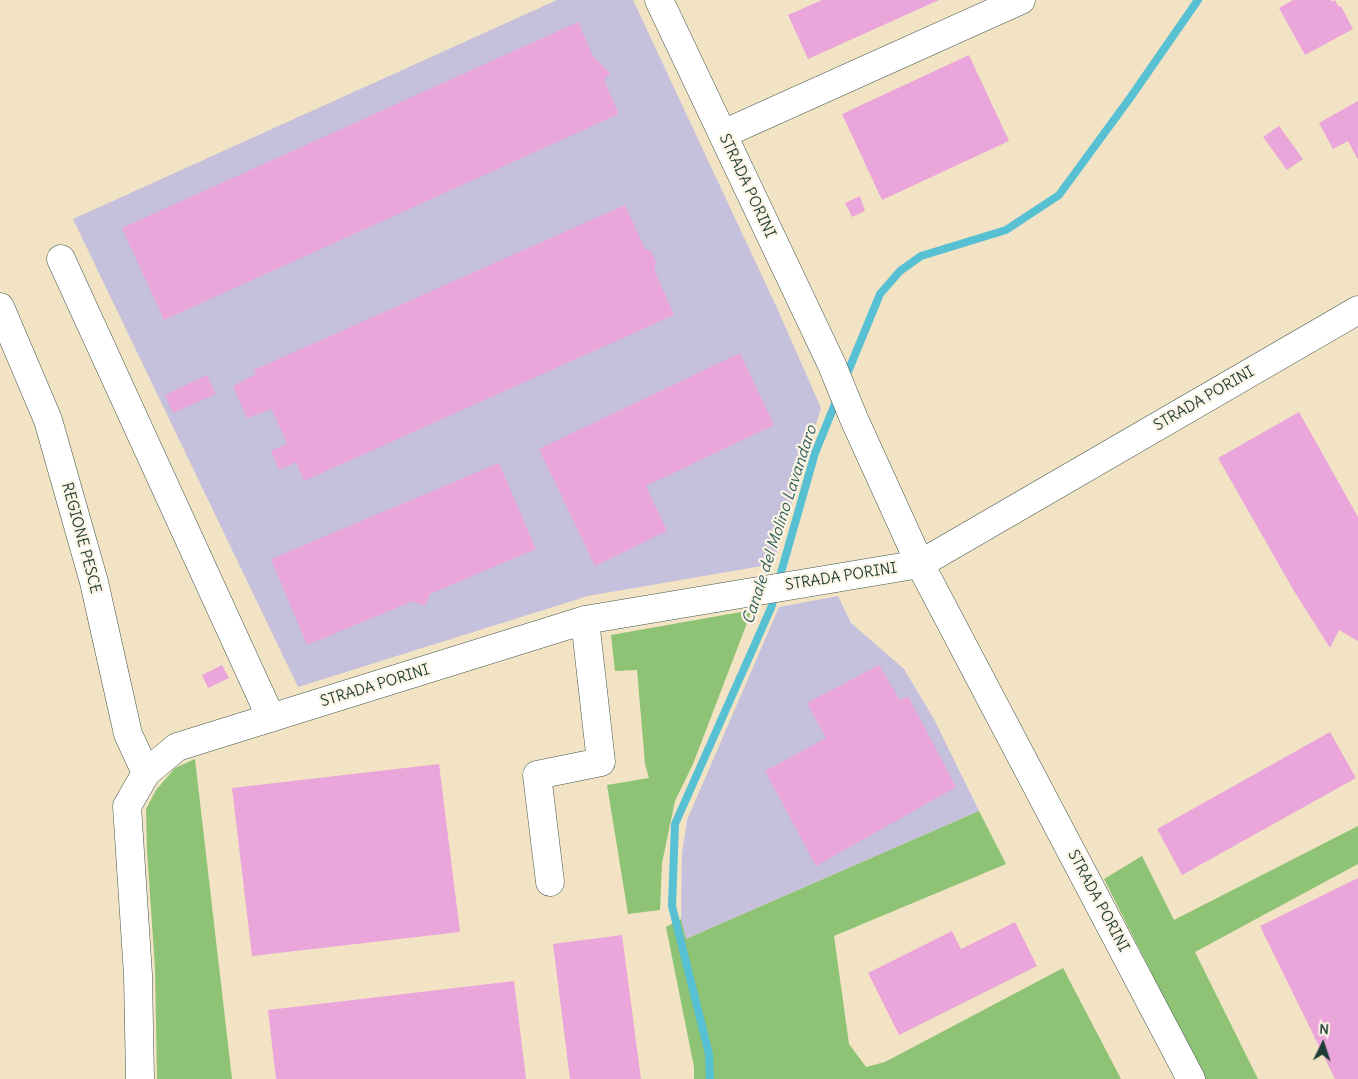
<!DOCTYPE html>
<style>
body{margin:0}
#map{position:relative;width:1358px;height:1079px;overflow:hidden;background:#f2e3c4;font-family:Delius,sans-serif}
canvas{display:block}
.north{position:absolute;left:1298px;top:1019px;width:50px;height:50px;-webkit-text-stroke:4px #fcf5e5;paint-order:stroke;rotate:4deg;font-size:14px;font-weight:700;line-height:20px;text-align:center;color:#1f3d34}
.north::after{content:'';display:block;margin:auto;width:18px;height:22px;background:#1f3d34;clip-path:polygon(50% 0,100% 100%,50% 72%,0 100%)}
</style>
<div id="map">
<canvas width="1358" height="1079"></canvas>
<div class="north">N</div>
</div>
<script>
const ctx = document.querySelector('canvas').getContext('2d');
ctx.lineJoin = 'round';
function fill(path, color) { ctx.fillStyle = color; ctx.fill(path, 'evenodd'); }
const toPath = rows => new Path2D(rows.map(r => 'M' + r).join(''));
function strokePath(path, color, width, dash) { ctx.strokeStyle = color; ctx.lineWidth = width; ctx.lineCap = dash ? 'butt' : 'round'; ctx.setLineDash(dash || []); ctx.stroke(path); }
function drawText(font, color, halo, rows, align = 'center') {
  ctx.font = font + ' Delius,sans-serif'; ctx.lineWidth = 4.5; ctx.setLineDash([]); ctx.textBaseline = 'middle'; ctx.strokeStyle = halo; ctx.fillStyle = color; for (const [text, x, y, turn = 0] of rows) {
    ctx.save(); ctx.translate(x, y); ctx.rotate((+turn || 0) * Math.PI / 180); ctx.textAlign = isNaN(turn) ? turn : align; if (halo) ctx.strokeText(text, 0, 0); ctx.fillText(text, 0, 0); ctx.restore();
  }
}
fill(toPath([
 [557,0,633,0,777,308,821,408,773,564,588,596,298,687,73,219],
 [838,596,851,623,904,669,934,719,979,811,686,939,681,919,682,853,687,820,779,607]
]), '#c5c0db');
fill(toPath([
 [752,610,693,764,675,801,662,863,660,910,628,914,607,785,649,778,645,764,637,670,615,671,611,635],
 [195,759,232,1079,157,1079,155,968,147,850,146,809,156,790,175,768],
 [979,811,1006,864,834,936,849,1044,866,1067,885,1062,1063,968,1121,1079,694,1079,694,1067,666,927,681,919,686,939],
 [1358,826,1358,864,1195,952,1258,1079,1205,1079,1104,879,1142,856,1174,920]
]), '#8ec375');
strokePath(toPath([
 [845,379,880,294,900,271,921,256,1006,230,1059,195,1130,98,1198,0],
 [778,583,815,453,837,399],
 [710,1079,709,1054,672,906,675,824,771,608,775,594]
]), '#57c0d3', 8);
fill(toPath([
 [822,0,939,0,808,59,788,15],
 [1293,0,1331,0,1332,2,1335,0,1339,7,1341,6,1353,29,1305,55,1279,8],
 [578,22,593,56,610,73,604,80,619,114,164,320,122,228],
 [969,55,1009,141,882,200,842,114],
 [1358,101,1358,160,1348,141,1333,149,1319,123],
 [1279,126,1303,159,1287,170,1263,137],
 [860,196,865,211,852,217,845,203],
 [625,205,645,249,651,251,656,263,654,269,674,315,304,481,296,462,279,470,271,451,287,444,272,409,247,418,233,386,256,374,254,370],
 [740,353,774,425,646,486,667,531,595,566,539,449],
 [207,375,216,394,173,413,165,395],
 [1299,412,1358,517,1358,641,1339,630,1330,648,1294,591,1218,458],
 [499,463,536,549,430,594,425,606,413,601,307,645,271,559],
 [222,665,229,678,208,688,202,675],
 [879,665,900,700,908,696,956,787,816,866,765,771,826,738,807,703],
 [1330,732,1356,778,1182,875,1157,829],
 [439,764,460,932,252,956,232,788],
 [1358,878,1358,1079,1335,1079,1260,926],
 [1015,922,1037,966,899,1035,868,973,952,931,961,949],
 [622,935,641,1079,570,1079,553,944],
 [514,981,526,1079,276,1079,268,1010]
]), '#eaa6da');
const minor = toPath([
 [659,0,832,365,854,419,920,564,1191,1079],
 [723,134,1021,0],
 [61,259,271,718],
 [0,307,48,420,94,582,128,734,146,773],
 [550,882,537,775,601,762,585,620],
 [140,1079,138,975,127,806,146,773,177,747,585,620,920,564,1358,310]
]);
strokePath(minor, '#3f564a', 29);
strokePath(minor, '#fff', 28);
drawText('15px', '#1f3d34', '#fcf5e5', [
 ["STRADA PORINI",747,186,65],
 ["STRADA PORINI",1204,399,-30],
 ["REGIONE PESCE",81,538,75],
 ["STRADA PORINI",841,577,-9],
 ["STRADA PORINI",375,686,-17],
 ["STRADA PORINI",1098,901,62]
]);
drawText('italic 16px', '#2d5e5c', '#fcf5e5', [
 ["Canale del Molino Lavandaro",780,525,-72]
]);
</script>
